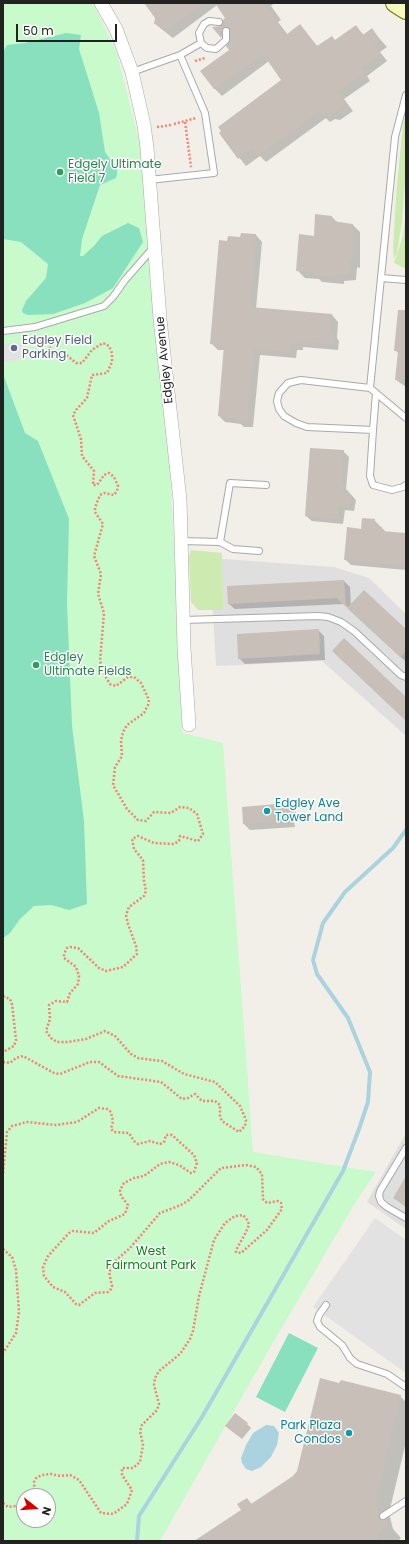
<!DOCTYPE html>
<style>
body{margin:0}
#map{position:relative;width:409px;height:1544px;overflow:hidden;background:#f2efe9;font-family:Poppins,sans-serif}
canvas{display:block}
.frame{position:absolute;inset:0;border:4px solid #222;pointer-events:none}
.north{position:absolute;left:16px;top:1488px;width:40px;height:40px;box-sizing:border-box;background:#fff;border:1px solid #a7a7a7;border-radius:50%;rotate:107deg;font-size:11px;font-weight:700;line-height:16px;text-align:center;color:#222}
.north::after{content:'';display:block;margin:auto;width:14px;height:18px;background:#d40000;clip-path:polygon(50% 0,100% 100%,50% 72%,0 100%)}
.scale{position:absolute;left:16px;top:24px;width:101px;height:18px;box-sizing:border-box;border:2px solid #222;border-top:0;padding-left:5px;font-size:12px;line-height:14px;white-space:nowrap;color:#222;-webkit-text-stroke:3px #fff;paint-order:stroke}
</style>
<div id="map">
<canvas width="409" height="1544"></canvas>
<div class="frame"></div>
<div class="north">N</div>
<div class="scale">50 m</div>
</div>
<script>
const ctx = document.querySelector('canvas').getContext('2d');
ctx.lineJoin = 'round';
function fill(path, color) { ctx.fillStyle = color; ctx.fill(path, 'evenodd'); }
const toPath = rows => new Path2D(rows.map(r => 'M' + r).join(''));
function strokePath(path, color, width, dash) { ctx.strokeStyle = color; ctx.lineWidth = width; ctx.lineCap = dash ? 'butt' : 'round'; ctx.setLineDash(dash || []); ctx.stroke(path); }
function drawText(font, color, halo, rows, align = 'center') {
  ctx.font = font + ' Poppins,sans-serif'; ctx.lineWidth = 3; ctx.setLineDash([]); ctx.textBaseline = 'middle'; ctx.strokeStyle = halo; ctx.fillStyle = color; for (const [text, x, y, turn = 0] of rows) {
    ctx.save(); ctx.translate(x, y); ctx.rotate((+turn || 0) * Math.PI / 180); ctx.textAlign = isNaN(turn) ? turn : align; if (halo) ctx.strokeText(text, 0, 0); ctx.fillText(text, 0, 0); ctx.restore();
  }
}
fill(toPath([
 [210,558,334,567,369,578,406,614,406,736,322,661,216,666],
 [406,1133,406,1229,367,1202]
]), '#e0dfdf');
fill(toPath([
 [406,113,406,169,402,222,397,253,394,259,393,249,396,196,403,124],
 [406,209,406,269,394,263,403,236],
 [191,550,222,553,223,610,198,610,191,602,189,556]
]), '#cdebb0');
fill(toPath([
 [3,3,93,3,117,53,141,149,170,469,175,563,182,733,223,743,253,1152,376,1172,355,1203,267,1353,160,1541,3,1541],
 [24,1496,48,1496,48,1520,24,1520]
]), '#c8facc');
fill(toPath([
 [66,33,81,35,79,49,99,113,105,152,117,169,117,175,116,178,100,185,82,239,80,256,83,256,94,246,102,236,128,223,139,228,143,242,113,288,85,303,53,314,28,315,23,313,22,310,26,301,46,278,48,264,21,242,3,239,3,52,7,45,25,43],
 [3,374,25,433,38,441,69,519,67,603,72,726,84,821,87,904,69,910,51,905,34,906,20,919,10,933,3,938],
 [289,1333,318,1348,285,1412,256,1397]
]), '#88e0be');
fill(toPath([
 [18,342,31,353,16,361,3,361,3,344],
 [375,1218,406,1240,406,1373,313,1307]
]), '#e2e2e2');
fill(toPath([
 [266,1425,274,1426,279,1433,277,1445,271,1457,261,1467,252,1471,246,1469,242,1463,241,1458,246,1445,253,1433]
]), '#aad3df');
fill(toPath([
 [146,3,274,3,271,6,281,20,278,22,288,35,300,26,318,47,336,41,356,27,364,35,372,30,387,47,380,52,387,61,367,76,370,81,344,99,353,111,340,120,335,119,330,122,326,118,266,162,260,156,246,166,220,133,282,80,269,61,222,96,214,88,231,50,231,41,230,32,228,44,214,28,222,27,227,18,217,5,173,38,155,24,156,18],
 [332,217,338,223,353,225,360,232,360,268,357,267,356,280,344,281,344,284,322,282,319,279,305,278,298,271,315,237],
 [256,235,262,242,256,309,332,315,338,322,337,338,339,341,338,350,303,347,303,350,297,350,296,358,260,355,253,427,244,427,241,424,225,422,219,416,225,350,218,350,211,343,228,242],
 [406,313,406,387,396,380,399,354,395,350],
 [343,451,349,457,346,489,356,500,354,511,345,510,343,524,312,521,306,516],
 [374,520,386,532,406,534,406,570,351,565,345,559,362,530],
 [344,581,350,587,351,606,406,631,406,662,344,604,235,609,229,604],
 [318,630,324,636,325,660,245,664,239,658],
 [290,806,296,812,296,821,294,821,295,827,250,830,244,824,243,808],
 [406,1178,406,1207,394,1198],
 [400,1396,406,1402,406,1442,389,1513,393,1529,401,1538,398,1541,196,1541,242,1511,247,1499,252,1504,294,1477],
 [247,1424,251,1428,242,1439,226,1426]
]), '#0003');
strokePath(toPath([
 [137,1541,139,1516,202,1417,343,1171,359,1129,368,1102,370,1072,348,1018,317,974,313,960,323,923,345,892,393,848,406,830]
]), '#aad3df', 4);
fill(toPath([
 [144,3,203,3,165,31,160,25,154,24,155,18],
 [215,3,263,3,286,35,300,24,317,46,332,36,335,40,356,25,363,35,372,28,380,40,374,44,380,53,360,68,364,73,338,91,346,103,332,113,327,112,322,115,319,111,258,156,253,149,238,159,219,133,221,131,218,127,281,80,263,54,214,89,200,71,229,50,226,46,230,40,229,27,222,28,221,38,212,27,221,26,223,20,225,18],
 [315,214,332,216,332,221,353,224,353,254,352,261,350,261,349,273,347,274,337,274,337,277,313,275,313,272,296,271,299,234,314,236],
 [241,233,256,234,250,307,332,314,330,333,333,333,332,344,297,341,296,344,290,344,290,352,254,349,247,421,236,420,236,418,218,416,224,345,210,344,219,240,227,241,228,236,240,237],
 [398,310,406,310,406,381,395,380,398,351,394,351],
 [310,448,344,450,341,485,344,486,344,493,350,494,349,506,339,505,338,519,305,516],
 [362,518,375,519,374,526,382,527,381,531,406,533,406,565,344,560,347,527,361,529],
 [344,580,346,607,337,598,228,604,227,586],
 [364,590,406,629,406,651,400,657,347,608],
 [319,629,320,654,238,659,237,634],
 [344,638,406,697,406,721,332,651],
 [288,803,290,805,291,816,289,816,289,821,243,824,242,807],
 [406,1176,406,1206,393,1198],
 [320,1378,339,1383,341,1380,401,1395,376,1499,379,1507,377,1508,380,1513,379,1518,385,1520,388,1525,378,1533,377,1541,194,1541,241,1510,237,1504,247,1498,251,1504,293,1476,297,1471],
 [235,1413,248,1423,238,1436,225,1426]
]), '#c7bfb8');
const lane = toPath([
 [219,22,209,21,204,24,199,33,201,43,207,48,216,49,226,40,226,31],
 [132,72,180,55,201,43],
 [149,180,214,173,205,113,180,55],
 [381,278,406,280],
 [3,331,35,327,104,306,113,297,125,280,153,248],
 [370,388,395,137,406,95],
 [406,418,370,388,301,380,288,383,279,393,277,401,279,409,284,416,296,423,307,427,373,430,370,476,373,485,392,490,403,487,406,485],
 [373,430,376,393],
 [182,541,220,542,233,549,259,551],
 [220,542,230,483,266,485],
 [183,620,318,616,328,617,341,622,354,631,401,675,406,677],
 [406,1148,380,1191,379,1196,381,1202,387,1207,406,1218],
 [326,1305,319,1315,317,1321,320,1327,342,1345,350,1358,357,1364,387,1374,406,1387],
 [383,1516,406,1501]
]);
const street = toPath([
 [101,3,116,29,132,72,144,125,147,148,160,319,180,500,184,648,189,725]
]);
const secondary = toPath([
 [395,3,406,10]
]);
strokePath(lane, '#a9a9a9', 8);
strokePath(street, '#a9a9a9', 14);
strokePath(secondary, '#707d05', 20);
strokePath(toPath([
 [195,61,205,58],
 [185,122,191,167],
 [174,124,196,118],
 [157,127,171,125],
 [3,996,10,999,12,1004,16,1040,14,1046,3,1052],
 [3,1062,10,1063,16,1058,23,1056,54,1073,60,1074,90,1062,99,1062,118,1076,161,1082,182,1099,188,1098,195,1094,202,1101,215,1101,220,1105,220,1117,222,1121,239,1132,245,1126,246,1120,240,1106,215,1082,184,1074,162,1061,138,1058,131,1054,115,1036,105,1031,86,1039,68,1042,57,1042,51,1038,46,1031,50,1019,49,1005,56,1001,67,1002,70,993,78,984,79,976,76,967,64,958,64,954,67,948,70,947,78,948,99,968,106,971,123,967,137,954,136,946,128,924,126,915,129,907,144,896,146,891,144,881,143,860,134,849,132,839,138,836,154,843,174,844,179,841,180,836,198,841,203,834,197,814,189,808,180,807,171,813,154,812,146,821,138,820,127,809,113,785,115,767,122,756,121,741,123,732,127,725,144,713,148,705,149,700,141,683,134,677,128,677,116,686,110,684,104,674,100,661,104,613,98,594,101,574,94,556,103,524,95,512,95,508,100,495,104,493,114,495,117,491,118,486,114,477,109,473,104,475,97,485,93,485,94,471,82,456,81,439,73,415,76,410,87,398,92,375,107,373,112,362,112,353,109,346,103,343,92,350,82,363,76,363,63,352,58,355,53,354,48,344,39,340,36,335],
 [3,1173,7,1132,12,1126,27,1122,56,1125,77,1122,99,1108,107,1109,111,1112,113,1121,111,1129,114,1132,129,1133,134,1141,138,1144,150,1141,160,1144,164,1142,166,1135,172,1135,194,1155,197,1163,194,1172,191,1173,179,1165,169,1162,160,1164,144,1176,134,1178,124,1183,120,1190,121,1196,128,1205,125,1214,109,1221,94,1233,73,1231,69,1233,48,1256,43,1267,44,1276,53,1287,65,1292,76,1304,79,1305,95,1293,108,1292,111,1289,112,1286,109,1272,113,1263,130,1248,160,1213,181,1205,189,1200,221,1168,246,1165,256,1167,262,1174,263,1199,267,1203,278,1201,281,1203,282,1209,267,1230,241,1253,236,1252,236,1250,245,1234,249,1225,248,1221,243,1215,235,1216,225,1223,214,1240,199,1296,193,1331,190,1339,180,1354,159,1371,155,1378,154,1385,159,1404,157,1410,142,1425,140,1431,143,1445,140,1462,133,1468,122,1468,122,1475,132,1490,127,1504,113,1514,101,1513,79,1480,70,1475,60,1476,51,1474,42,1475,36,1478,34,1482,35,1496],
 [3,1249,12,1257,16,1270,19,1312,16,1333,3,1353],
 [3,1503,8,1507,24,1505]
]), '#fa8072', 2.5, [2, 2]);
strokePath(lane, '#fff', 6);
strokePath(street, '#fff', 13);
strokePath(secondary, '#f7fabf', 18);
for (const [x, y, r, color] of [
 [60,172,4,"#2e9e5b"],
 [14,348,4,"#5c6f8a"],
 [36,665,4,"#2e9e5b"],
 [267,811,4,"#0f9aa8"],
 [349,1433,4,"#0f9aa8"]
]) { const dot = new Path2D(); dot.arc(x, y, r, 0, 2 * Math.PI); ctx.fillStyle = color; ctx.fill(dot); strokePath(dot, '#fff', 1.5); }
drawText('12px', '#27864d', '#fff', [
 ["Edgely Ultimate",68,165],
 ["Field 7",68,179],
 ["Edgley",44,658],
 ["Ultimate Fields",44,672]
], 'left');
drawText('12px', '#4e5e75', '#fff', [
 ["Edgley Field",22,341],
 ["Parking",22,355]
], 'left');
drawText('12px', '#222', '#fff', [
 ["Edgley Avenue",165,360,-96]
]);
drawText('12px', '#0d838f', '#fff', [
 ["Edgley Ave",275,804],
 ["Tower Land",275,818],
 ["Park Plaza",341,1426,"right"],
 ["Condos",341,1440,"right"]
], 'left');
drawText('12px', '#0c8416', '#fff', [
 ["West",151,1252],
 ["Fairmount Park",151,1266]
]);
</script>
